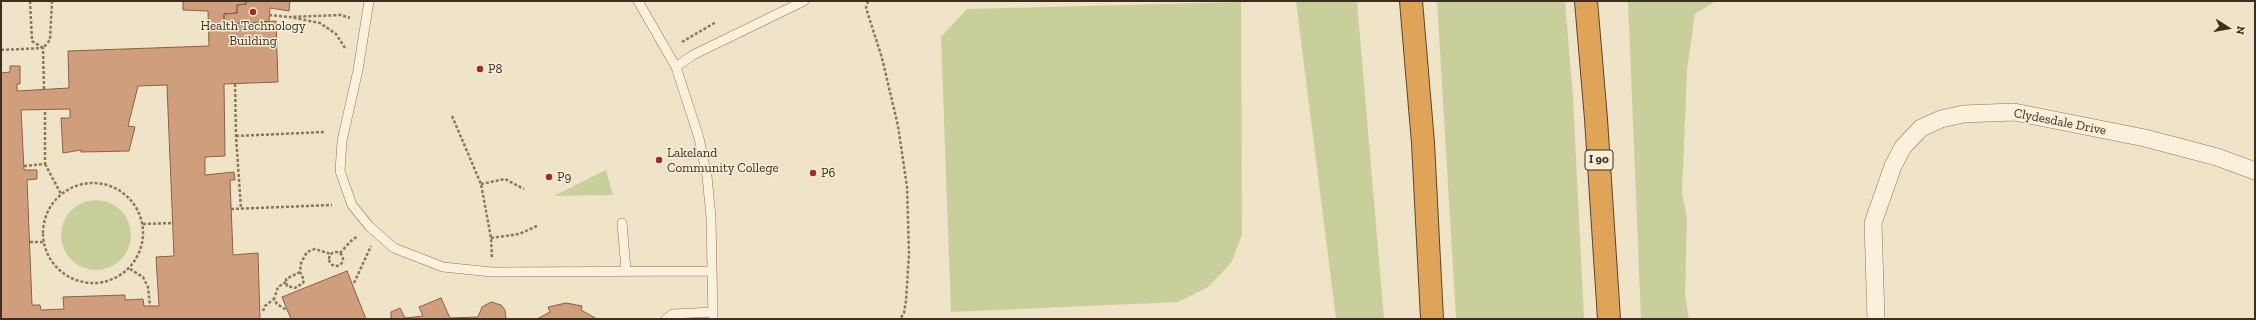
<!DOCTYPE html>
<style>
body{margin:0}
#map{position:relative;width:2256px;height:320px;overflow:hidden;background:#f0e4c8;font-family:"Zilla Slab",serif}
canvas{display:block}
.frame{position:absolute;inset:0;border:2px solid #3d2e20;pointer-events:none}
.north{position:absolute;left:2208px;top:8px;width:40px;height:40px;-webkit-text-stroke:3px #f7eed8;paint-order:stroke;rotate:101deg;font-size:11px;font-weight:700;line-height:16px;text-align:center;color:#3d2e20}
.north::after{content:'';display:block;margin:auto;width:14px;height:18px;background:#3d2e20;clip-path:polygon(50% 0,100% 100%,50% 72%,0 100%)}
</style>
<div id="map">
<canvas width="2256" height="320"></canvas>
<div class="frame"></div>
<div class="north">N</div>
</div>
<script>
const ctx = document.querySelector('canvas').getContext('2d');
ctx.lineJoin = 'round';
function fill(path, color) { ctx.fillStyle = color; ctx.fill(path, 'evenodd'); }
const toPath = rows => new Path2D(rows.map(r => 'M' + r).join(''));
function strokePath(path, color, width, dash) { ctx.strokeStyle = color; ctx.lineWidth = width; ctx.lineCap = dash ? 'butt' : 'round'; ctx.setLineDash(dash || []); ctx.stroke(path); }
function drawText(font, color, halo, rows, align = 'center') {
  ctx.font = font + ' "Zilla Slab",serif'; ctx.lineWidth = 3; ctx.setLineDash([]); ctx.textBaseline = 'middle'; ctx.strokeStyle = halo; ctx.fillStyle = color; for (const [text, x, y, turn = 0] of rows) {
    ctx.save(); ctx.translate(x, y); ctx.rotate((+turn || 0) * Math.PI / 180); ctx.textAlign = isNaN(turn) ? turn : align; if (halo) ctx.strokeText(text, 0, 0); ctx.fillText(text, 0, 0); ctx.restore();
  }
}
fill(toPath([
 [1296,1,1357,1,1384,319,1336,319],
 [1437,1,1565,1,1573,98,1584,319,1456,319],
 [1628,1,1716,1,1695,14,1687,70,1682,193,1687,217,1685,295,1689,319,1641,319],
 [1241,2,1242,235,1231,263,1208,287,1178,302,951,312,941,37,967,9],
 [606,170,613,195,554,196],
 '61 235a35 35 0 1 1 70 0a35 35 0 1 1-70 0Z'
]), '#c9cf9b');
const building = toPath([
 [183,1,246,1,246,4,237,5,237,13,224,14,224,24,276,21,278,82,224,84,225,156,205,157,205,175,234,172,235,180,230,180,233,255,258,253,260,319,1,319,1,73,10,72,10,66,20,66,20,84,17,84,17,91,69,88,68,51,209,46,208,11,183,10,183,1],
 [167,85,174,256,156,257,159,306,144,306,143,299,125,300,125,295,63,297,64,309,41,310,40,305,32,305,27,180,37,179,37,170,24,170,21,110,70,109,70,118,61,118,63,153,81,150,81,152,129,151,135,127,128,126,138,86,167,85],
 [246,1,290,1,289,11,270,8,269,22,224,24,224,14,237,13,237,5,246,4,246,1],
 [347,271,366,319,291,319,282,297,347,271],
 [441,298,450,318,478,317,482,307,491,302,501,305,505,310,506,319,391,319,391,312,400,308,405,318,423,316,419,307,441,298],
 [566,303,582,306,581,310,597,319,537,319,550,312,548,307,566,303]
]);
fill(building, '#cf9f7d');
strokePath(building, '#8d5f41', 1);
const lane = toPath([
 [369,1,358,70,342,141,340,171,352,205,369,226,394,248,443,267,492,272,712,271],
 [638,1,676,67,699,138,707,176,711,217,713,319],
 [676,67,693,55,804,1],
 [622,223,626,270],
 [666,319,673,314,713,312]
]);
const street = toPath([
 [1876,319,1873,223,1893,166,1903,147,1921,128,1941,119,1963,114,2014,112,2145,138,2217,157,2255,171]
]);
const highway = toPath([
 [1411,1,1423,143,1432,319],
 [1586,1,1596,119,1609,319]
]);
strokePath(lane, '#8d765c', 10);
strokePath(street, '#8d765c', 18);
strokePath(highway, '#5b4430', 24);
strokePath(toPath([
 [30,1,32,41,43,48,50,40,52,1],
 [868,1,866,8,882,58,898,126,907,187,909,254,906,301,904,313,900,319],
 [269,15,290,17],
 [682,42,716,22],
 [345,48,336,34,320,23,290,17,341,15,350,18],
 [1,50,43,48,44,89],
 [235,84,236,136,241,209],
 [452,116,481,184,491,238,492,259],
 [236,136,324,132],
 [45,164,61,194],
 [24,166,45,164,45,109],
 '43 233a50 50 0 1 1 100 0a50 50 0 1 1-100 0Z',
 [481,184,505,179,524,189],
 [231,209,332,205],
 [143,224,172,223],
 [491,238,519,234,537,226],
 [30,242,43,242],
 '329 259a7 7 0 1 1 14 0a7 7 0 1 1-14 0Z',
 [340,253,351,241,358,236],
 [130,269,143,277,148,287,150,306],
 [300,272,286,279,287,286,295,288,303,283,304,280,300,272,301,263,307,252,315,249,331,254],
 [286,282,278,287,274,299,277,304,288,311],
 [354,283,371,246],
 [263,311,265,306,274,299]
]), '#8d765c', 2.5, [3, 2]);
strokePath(lane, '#faf1dc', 9);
strokePath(street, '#faf1dc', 17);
strokePath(highway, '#e0a458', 22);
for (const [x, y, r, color] of [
 [253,12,4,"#9e2a2b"],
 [480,69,4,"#9e2a2b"],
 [659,160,4,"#9e2a2b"],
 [813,173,4,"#9e2a2b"],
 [549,177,4,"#9e2a2b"]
]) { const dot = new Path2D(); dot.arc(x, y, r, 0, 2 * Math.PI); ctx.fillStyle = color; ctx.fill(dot); strokePath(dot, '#f7eed8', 1.5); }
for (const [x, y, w] of [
 [1599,160,28]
]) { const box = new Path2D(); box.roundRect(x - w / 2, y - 10, w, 20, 3); ctx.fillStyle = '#f7eed8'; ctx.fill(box); strokePath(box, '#3d2e20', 1); }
drawText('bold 12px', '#3d2e20', null, [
 ["I 90",1599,160]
]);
drawText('13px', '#3d2e20', '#f7eed8', [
 ["Health Technology",253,26,"center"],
 ["Building",253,41,"center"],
 ["P8",488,69],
 ["Lakeland",667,153],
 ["Community College",667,168],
 ["P6",821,173],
 ["P9",557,177]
], 'left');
drawText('13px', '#3d2e20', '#f7eed8', [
 ["Clydesdale Drive",2060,122,11]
]);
</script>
